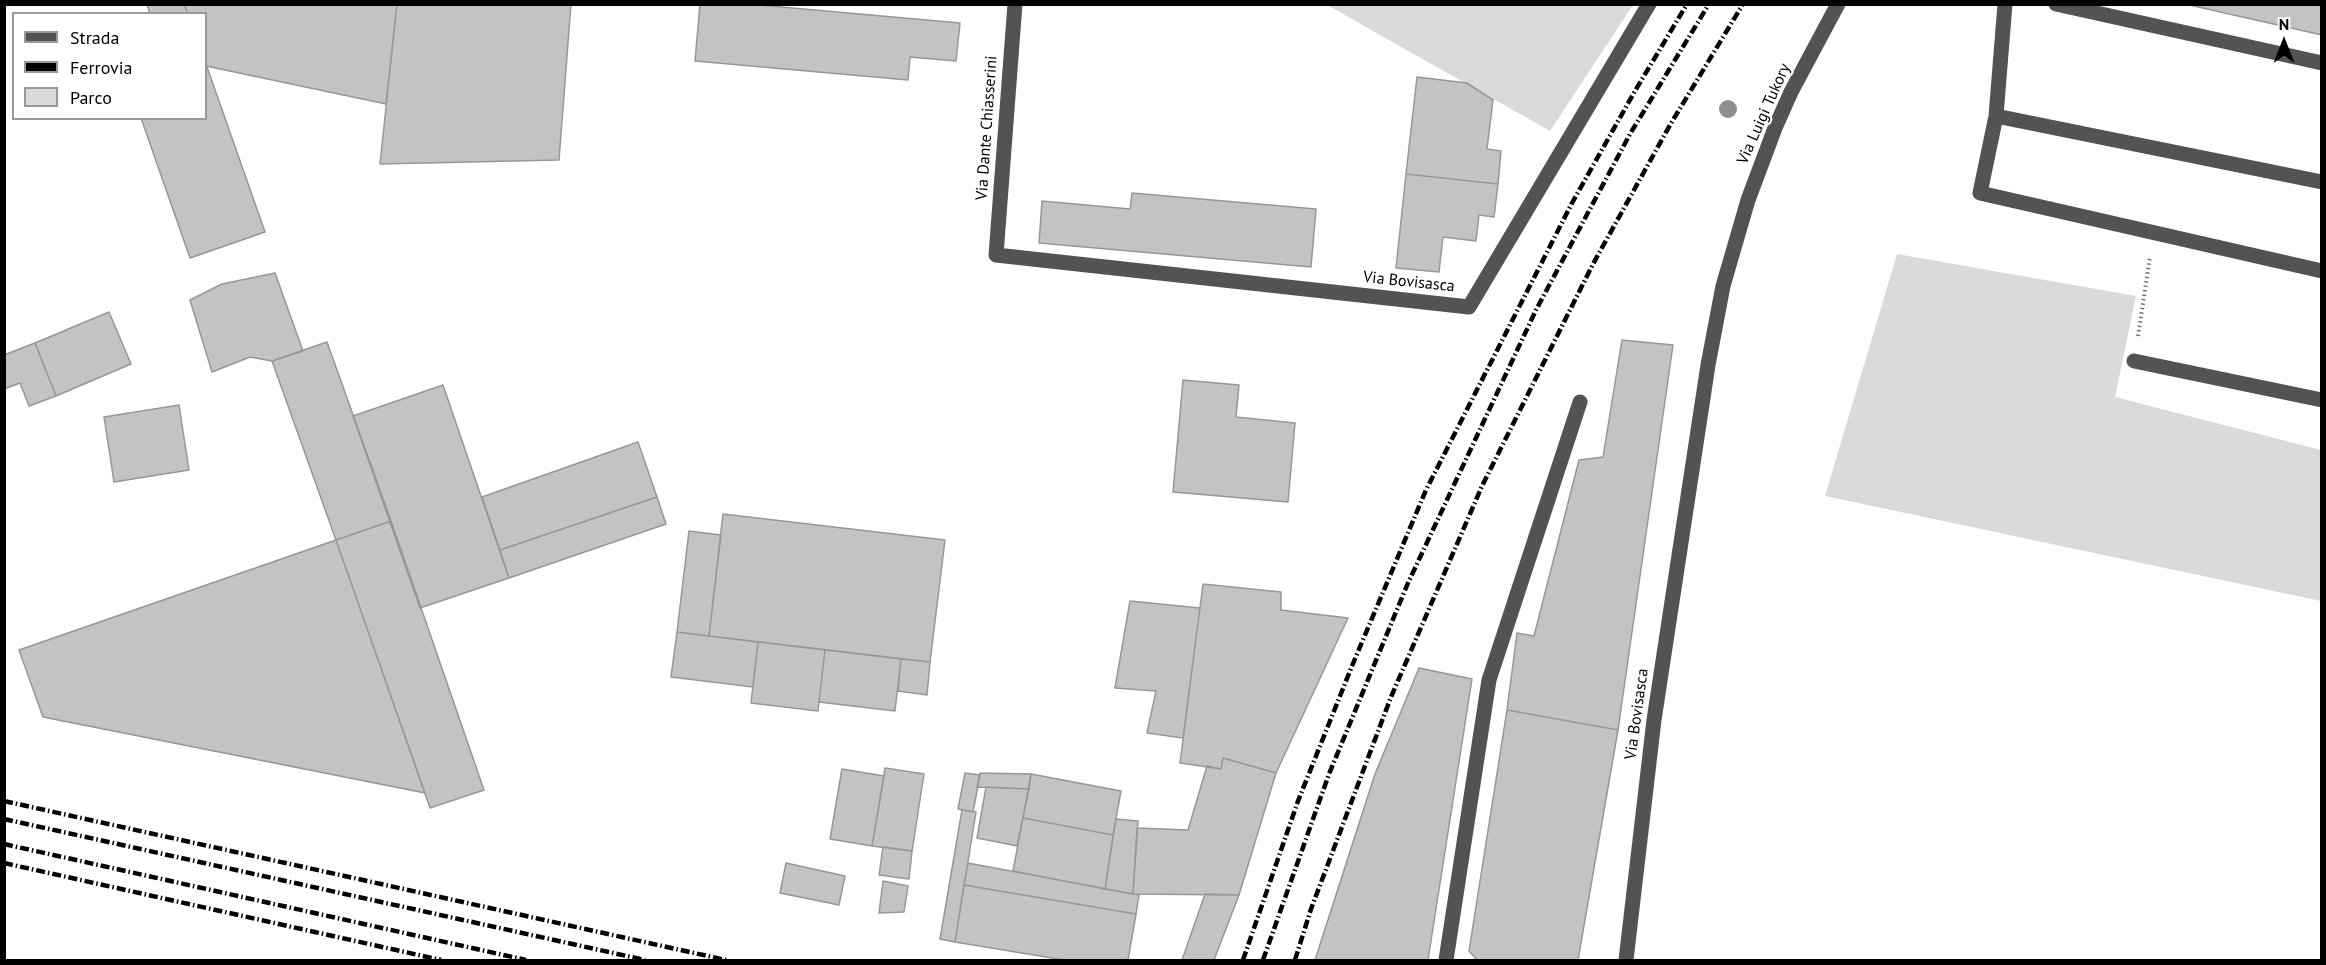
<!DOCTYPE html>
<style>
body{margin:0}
#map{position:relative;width:2326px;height:965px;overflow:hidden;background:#fff;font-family:"PT Sans",sans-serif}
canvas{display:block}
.frame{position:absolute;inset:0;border:6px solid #000;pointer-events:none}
.legend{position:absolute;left:12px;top:12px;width:195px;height:108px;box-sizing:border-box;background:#fff;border:2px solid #999;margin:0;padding:8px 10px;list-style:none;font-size:18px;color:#000}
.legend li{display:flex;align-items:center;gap:12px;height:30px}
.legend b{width:30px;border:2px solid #999}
.north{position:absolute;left:2254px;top:12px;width:60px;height:60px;-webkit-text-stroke:4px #fff;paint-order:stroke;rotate:0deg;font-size:16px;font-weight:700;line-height:24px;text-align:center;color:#000}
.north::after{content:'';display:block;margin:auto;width:21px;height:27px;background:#000;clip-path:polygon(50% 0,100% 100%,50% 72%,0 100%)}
</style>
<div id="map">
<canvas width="2326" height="965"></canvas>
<div class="frame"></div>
<ul class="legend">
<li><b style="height:8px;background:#535353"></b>Strada</li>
<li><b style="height:8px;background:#000"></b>Ferrovia</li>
<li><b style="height:16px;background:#dadada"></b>Parco</li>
</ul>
<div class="north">N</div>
</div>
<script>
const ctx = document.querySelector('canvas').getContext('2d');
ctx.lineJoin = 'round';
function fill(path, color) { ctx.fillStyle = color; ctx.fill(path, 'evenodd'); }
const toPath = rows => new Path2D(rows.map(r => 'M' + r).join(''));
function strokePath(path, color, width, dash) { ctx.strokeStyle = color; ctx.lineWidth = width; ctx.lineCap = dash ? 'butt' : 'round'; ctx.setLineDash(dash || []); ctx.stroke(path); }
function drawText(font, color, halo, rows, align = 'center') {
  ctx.font = font + ' "PT Sans",sans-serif'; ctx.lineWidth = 4.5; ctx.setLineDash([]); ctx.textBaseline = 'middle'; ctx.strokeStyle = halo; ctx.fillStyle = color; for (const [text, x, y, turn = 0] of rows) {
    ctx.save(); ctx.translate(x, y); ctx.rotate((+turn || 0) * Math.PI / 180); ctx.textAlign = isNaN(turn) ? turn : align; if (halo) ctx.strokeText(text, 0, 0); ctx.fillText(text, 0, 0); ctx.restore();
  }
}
fill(toPath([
 [1327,5,1633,5,1550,131],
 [1897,254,2136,296,2115,397,2321,450,2321,601,1825,496]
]), '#dadada');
const building = toPath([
 [147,4,184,4,188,14,150,14,147,4],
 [184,4,397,4,386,104,206,66,206,14,188,14,184,4],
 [397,4,571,4,559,160,380,164,397,4],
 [700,4,748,4,960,23,956,61,910,57,908,80,695,61,700,4],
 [2185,4,2322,4,2322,35,2185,4],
 [206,64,265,232,190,258,141,118,206,118,206,64],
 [1417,77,1467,83,1493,100,1487,149,1501,151,1498,184,1406,174,1417,77],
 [1406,174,1498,184,1494,217,1479,215,1476,241,1443,237,1439,272,1396,268,1406,174],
 [1132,193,1316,209,1311,267,1039,243,1042,201,1130,209,1132,193],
 [275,273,303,351,272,361,250,357,212,372,190,300,222,284,275,273],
 [109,312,131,364,56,396,35,343,109,312],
 [1622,340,1673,345,1618,730,1507,710,1517,633,1534,636,1579,460,1603,457,1622,340],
 [327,342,391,521,336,540,272,361,327,342],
 [35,343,56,396,29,406,20,383,4,389,4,355,35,343],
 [1183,380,1239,385,1236,417,1295,423,1288,502,1173,492,1183,380],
 [443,385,509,578,420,608,353,416,443,385],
 [179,405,189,470,114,482,104,417,179,405],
 [638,442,657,497,500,550,482,497,638,442],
 [657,497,666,524,509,578,500,550,657,497],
 [723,514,945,540,930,662,709,636,723,514],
 [391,521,484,790,430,808,336,540,391,521],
 [689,531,721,535,709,636,677,632,689,531],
 [336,540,425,793,43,717,19,650,336,540],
 [1203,584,1281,592,1281,610,1348,618,1276,773,1223,758,1221,769,1180,763,1203,584],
 [1130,601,1200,608,1183,738,1147,733,1156,691,1115,688,1130,601],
 [677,632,758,642,753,687,671,677,677,632],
 [758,642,825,650,818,711,751,703,758,642],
 [825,650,901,659,895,711,819,702,825,650],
 [901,659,930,662,927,695,898,691,901,659],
 [1419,668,1472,679,1428,960,1315,960,1375,774,1419,668],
 [1507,710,1618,730,1578,960,1477,960,1469,951,1507,710],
 [1223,758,1276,773,1239,895,1133,894,1137,828,1188,830,1207,766,1221,769,1223,758],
 [885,768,924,774,912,851,872,846,885,768],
 [842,769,884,776,872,846,830,839,842,769],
 [965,773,980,775,973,812,958,809,965,773],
 [980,773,1031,774,1029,789,977,787,980,773],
 [1031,774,1121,791,1113,835,1023,818,1031,774],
 [986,787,1029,789,1017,846,977,838,986,787],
 [962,810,976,812,955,942,940,939,962,810],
 [1023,818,1113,835,1105,889,1013,871,1023,818],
 [1116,819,1138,821,1133,894,1105,889,1116,819],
 [883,847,912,851,909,879,879,875,883,847],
 [786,863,845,876,839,905,780,893,786,863],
 [968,863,1139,895,1136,914,964,885,968,863],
 [883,881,908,886,904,912,879,913,883,881],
 [964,885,1136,914,1128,960,1064,960,955,942,964,885],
 [1205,894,1239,895,1214,960,1182,960,1205,894]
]);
fill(building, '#c3c3c3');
strokePath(building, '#979797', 1.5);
strokePath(toPath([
 [2138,336,2150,257]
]), '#757575', 4, [1.5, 3]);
strokePath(toPath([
 [1015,4,996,255,1469,307,1649,4],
 [2005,4,1996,116,2322,182],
 [2056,4,2322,63],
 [1996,116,1980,193,2322,271],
 [2134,361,2322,400],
 [1446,960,1489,680,1580,402],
 [1626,960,1654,720,1708,365,1723,286,1748,200,1775,128,1791,92,1838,4]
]), '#535353', 15);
strokePath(toPath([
 [4,801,726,960],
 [4,819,645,960],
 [4,844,526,960],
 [4,863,441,960],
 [1243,960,1298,801,1352,666,1426,490,1572,203,1635,91,1687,4],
 [1263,960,1329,774,1408,583,1536,310,1630,134,1709,4],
 [1295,960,1311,909,1391,697,1482,486,1593,264,1670,125,1743,4]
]), '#000', 4.5, [9, 3, 1.5, 3]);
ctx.fillStyle = '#8e8e8e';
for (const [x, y] of [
 [1728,109]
]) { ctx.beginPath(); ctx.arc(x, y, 9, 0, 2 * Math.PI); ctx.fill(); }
drawText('16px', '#000', '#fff', [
 ["Via Luigi Tukory",1764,114,-66],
 ["Via Dante Chiasserini",987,128,-86],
 ["Via Bovisasca",1409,282,6],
 ["Via Bovisasca",1637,714,-82]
]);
</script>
